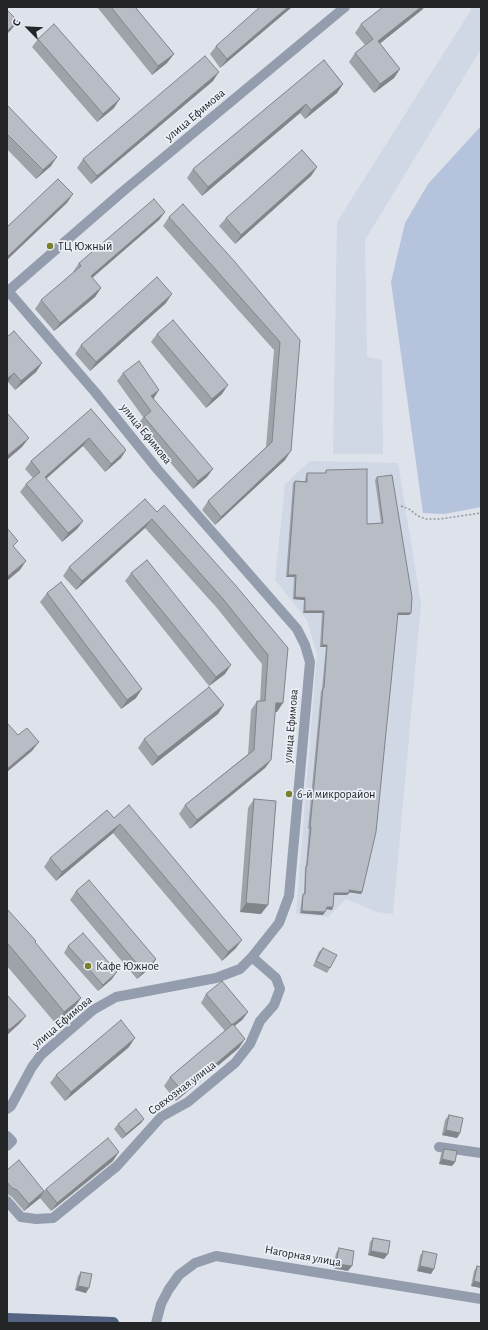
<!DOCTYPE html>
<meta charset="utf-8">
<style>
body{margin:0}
#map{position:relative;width:488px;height:1330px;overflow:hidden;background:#dee2ea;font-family:"Alegreya Sans",sans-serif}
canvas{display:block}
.frame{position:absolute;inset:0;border:8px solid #232527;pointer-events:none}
.north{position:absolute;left:8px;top:8px;width:40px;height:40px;-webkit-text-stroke:3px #ebeff7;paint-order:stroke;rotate:294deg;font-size:11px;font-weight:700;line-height:16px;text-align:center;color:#232527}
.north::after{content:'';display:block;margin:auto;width:14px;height:18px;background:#232527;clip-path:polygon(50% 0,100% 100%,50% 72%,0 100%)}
</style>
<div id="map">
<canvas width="488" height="1330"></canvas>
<div class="frame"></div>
<div class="north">С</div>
</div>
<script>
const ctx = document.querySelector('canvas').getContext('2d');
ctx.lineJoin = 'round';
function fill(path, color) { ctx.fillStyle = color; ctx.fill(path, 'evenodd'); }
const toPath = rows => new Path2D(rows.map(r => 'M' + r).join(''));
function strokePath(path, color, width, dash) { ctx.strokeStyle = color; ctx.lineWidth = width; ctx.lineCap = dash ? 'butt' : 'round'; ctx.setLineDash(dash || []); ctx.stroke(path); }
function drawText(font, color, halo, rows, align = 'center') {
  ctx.font = font + ' "Alegreya Sans",sans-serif'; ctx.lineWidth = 3.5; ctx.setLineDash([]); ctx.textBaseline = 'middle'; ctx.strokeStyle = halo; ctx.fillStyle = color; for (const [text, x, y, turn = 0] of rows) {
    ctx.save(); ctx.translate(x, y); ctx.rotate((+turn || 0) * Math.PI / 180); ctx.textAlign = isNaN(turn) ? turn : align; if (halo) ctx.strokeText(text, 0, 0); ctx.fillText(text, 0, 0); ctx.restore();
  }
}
fill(toPath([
 [471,7,481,7,481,49,365,240,367,357,382,360,383,454,333,454,337,222,471,10],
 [310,461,398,463,421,604,393,914,377,912,346,899,328,917,296,914,317,654,307,620,275,580,285,484]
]), '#d0d7e5');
fill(toPath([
 [481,126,481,507,444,514,423,513,391,282,405,223,428,184]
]), '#b6c3dd');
strokePath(toPath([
 [401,506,409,509,418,516,426,519,440,519,481,513]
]), '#95999e', 1.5, [2, 2]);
strokePath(toPath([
 [7,292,121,193,345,7],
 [7,1109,11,1106,32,1067,41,1055,93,1010,116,997,216,978,240,969,252,957,279,923,289,896,310,662,305,645,297,629,158,470,95,392,8,291],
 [7,1136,12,1141,7,1146],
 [439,1147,481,1153],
 [7,1201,21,1217,36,1219,53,1218,117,1166,161,1117,188,1102,235,1063,250,1044,260,1021,274,1005,280,989,276,978,252,957],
 [156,1323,161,1304,169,1289,179,1275,195,1263,216,1256,481,1299]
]), '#949dae', 10);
strokePath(toPath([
 [7,1319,113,1323]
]), '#546381', 12);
fill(toPath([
 [97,7,135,7,174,54,167,63,152,75],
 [292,7,220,68,210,54,216,46],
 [423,9,380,43,400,69,394,78,374,93,349,62,355,53,365,45,355,33,361,24],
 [38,39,114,108,97,122,32,47],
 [324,60,343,84,337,93,305,119,300,113,202,196,187,178,193,169],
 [213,81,91,184,77,168,83,159],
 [7,105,51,166,36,179,7,149],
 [317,167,311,176,235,244,219,226,226,218],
 [165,212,159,220,92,278,101,288,95,297,54,331,35,309,41,300,73,273,73,272,79,263],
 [169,217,300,340,285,460,215,525,202,510,208,501,266,447,274,350,163,226],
 [166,303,90,371,75,354,81,345],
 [157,334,222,394,206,408,151,342],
 [7,337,42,363,36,372,15,390,8,382],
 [123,373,153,398,207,477,193,489,138,425,143,417,117,381],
 [91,409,126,450,121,458,105,472,83,446,46,479,83,521,77,529,62,542,20,492,26,484,33,478,25,469,31,461],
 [326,470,367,524,381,523,375,480,377,477,411,613,409,615,398,615,362,892,361,894,349,892,347,895,334,895,333,907,332,910,326,909,323,915,300,913,302,896,304,894,305,868,306,866,309,829,308,829,321,691,322,689,326,647,320,647,322,613,303,613,304,600,293,599,294,577,286,577,293,483,295,481,305,481,306,475,307,473,325,473],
 [157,512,288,648,277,712,275,712,271,760,265,768,190,829,179,814,185,805,248,754,251,710,257,701,260,701,262,664,217,608,145,528,76,590,63,576,69,567],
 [131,573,225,674,209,686,125,581],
 [47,593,136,698,121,709,40,602],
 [224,705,218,714,152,766,138,748,144,739],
 [254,799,261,914,240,912,248,808],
 [114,818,236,948,222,961,113,833,56,881,44,867,50,858],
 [76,891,156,959,150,968,137,979,70,900],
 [7,909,81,998,72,1011,56,1024,7,966],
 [68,946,112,979,98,991,64,953],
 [323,948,330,968,327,973,313,966,319,952],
 [206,994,248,1012,242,1020,234,1026,239,1048,176,1101,164,1086,170,1077,225,1031,201,1003],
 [7,995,26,1016,19,1024,7,1035],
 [129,1047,65,1101,50,1083,56,1075],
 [449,1115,460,1133,457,1138,442,1135,445,1120],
 [144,1119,141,1123,122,1139,114,1129,118,1124],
 [444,1149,455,1162,452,1166,439,1164,441,1154],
 [113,1161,51,1211,40,1198,24,1211,12,1197,7,1194,7,1170,44,1191,46,1189],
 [373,1238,384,1259,368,1255,370,1242],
 [339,1248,348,1271,333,1268,336,1253],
 [423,1251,431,1274,417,1271,420,1256],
 [477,1266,481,1267,481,1288,471,1286,474,1271],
 [81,1272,86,1293,75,1290,78,1276]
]), '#9ea2a9');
fill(toPath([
 [288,7,292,7,220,68,227,59],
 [421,7,424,7,423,9,372,50,378,41],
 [18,21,11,30,7,34,7,31],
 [174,54,167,63,152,75,158,66],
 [400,69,394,78,374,93,380,84],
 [219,72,213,81,91,184,97,176],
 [343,84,337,93,305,119,311,110],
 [120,99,114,108,97,122,103,114],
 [306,104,300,113,202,196,208,187],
 [57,157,51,166,36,179,43,170],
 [317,167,311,176,235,244,241,235],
 [73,194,67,203,7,260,7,257],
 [165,212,159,220,84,285,91,276],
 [101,288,95,297,54,331,60,323],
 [172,294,166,303,90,371,96,362],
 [42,363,36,372,15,390,21,381],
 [14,373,8,382,7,383,7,379],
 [228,385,222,394,206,408,212,399],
 [159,390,154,398,146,404,151,396],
 [29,438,22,447,7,460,7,456],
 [89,438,83,446,39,485,45,477],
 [126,450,121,458,105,472,111,464],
 [291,451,285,460,215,525,221,517],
 [213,469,207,477,193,489,198,481],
 [152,519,145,528,76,590,82,581],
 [83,521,77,529,62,542,68,533],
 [26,561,20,570,7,581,7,577],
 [288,575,296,575,294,577,286,577],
 [295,597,305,598,304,600,293,599],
 [305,611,324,611,322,613,303,613],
 [398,613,411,613,409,615,397,615],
 [322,645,327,645,326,647,320,647],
 [231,665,225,674,209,686,216,677],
 [142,689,136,698,121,709,127,700],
 [276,703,283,703,277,712,270,711],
 [224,705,218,714,152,766,158,757],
 [39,742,32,751,7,772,7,769],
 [271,760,265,768,190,829,197,820],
 [120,824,113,833,56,881,62,872],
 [349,890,362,892,361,894,347,892],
 [334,893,349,893,347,895,332,895],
 [246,903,268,905,261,914,240,912],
 [327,907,333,907,332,910,325,909],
 [302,911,325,912,323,915,300,913],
 [242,940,236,948,222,961,228,952],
 [156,959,150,968,137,979,143,971],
 [117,972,112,979,98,991,103,985],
 [81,998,72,1011,56,1024,64,1012],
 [248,1012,242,1020,226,1033,232,1025],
 [26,1016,19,1024,7,1035,7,1033,9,1030],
 [135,1038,129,1047,65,1101,71,1092],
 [245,1039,239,1048,176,1101,183,1092],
 [144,1119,141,1123,122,1139,126,1134],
 [446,1130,460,1133,457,1138,442,1135],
 [119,1152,113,1161,51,1211,57,1203],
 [442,1159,455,1162,452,1166,439,1164],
 [44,1191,40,1198,24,1211,29,1204],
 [371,1251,388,1254,384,1259,368,1255],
 [336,1264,352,1266,348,1271,333,1268],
 [420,1266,434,1269,431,1274,417,1271],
 [474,1281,481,1283,481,1288,471,1286],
 [78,1286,89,1288,86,1293,75,1290]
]), '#818489');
const building = toPath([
 [111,7,135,7,174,54,158,66,111,7],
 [260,7,288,7,227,59,216,46,260,7],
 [383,7,421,7,378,41,400,69,380,84,355,53,373,39,361,24,383,7],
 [7,10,18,21,7,31,7,10],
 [54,24,120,99,103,114,38,39,54,24],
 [205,56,219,72,97,176,83,159,205,56],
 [324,60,343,84,311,110,306,104,208,187,193,169,324,60],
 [7,105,57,157,43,170,7,134,7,105],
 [302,150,317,167,241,235,226,218,302,150],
 [58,179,73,194,7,257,7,227,58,179],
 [154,199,165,212,91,276,101,288,60,323,41,300,81,266,79,263,154,199],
 [183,204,235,262,300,340,291,451,221,517,208,501,272,442,280,342,169,217,183,204],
 [157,277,172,294,96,362,81,345,157,277],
 [173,320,228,385,212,399,157,334,173,320],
 [14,331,42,363,21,381,14,373,7,379,7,337,14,331],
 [139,361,159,390,151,396,213,469,198,481,144,417,151,411,123,373,139,361],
 [91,409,126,450,111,464,89,438,45,477,83,521,68,533,26,484,40,472,31,461,91,409],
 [7,413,29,438,7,456,7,413],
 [367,469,367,524,383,523,377,477,392,475,412,597,411,613,398,613,376,832,362,892,349,890,349,893,334,893,333,907,327,907,325,912,302,911,303,894,305,894,306,866,307,866,311,827,310,827,323,688,324,688,327,645,322,645,324,611,305,611,305,598,295,597,296,575,288,575,295,481,307,482,307,473,326,473,326,470,367,469],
 [145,499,157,512,164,505,237,587,288,648,283,703,276,703,271,760,197,820,185,805,254,750,257,701,265,701,268,655,223,599,152,519,82,581,69,567,145,499],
 [7,528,18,541,13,546,26,561,7,577,7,528],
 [147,560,231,665,216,677,131,573,147,560],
 [61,582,142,689,127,700,47,593,61,582],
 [209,687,224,705,158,757,144,739,209,687],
 [7,723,18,735,27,728,39,742,7,769,7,723],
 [254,799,276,801,268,905,246,903,254,799],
 [129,805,242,940,228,952,120,824,62,872,50,858,107,810,114,818,129,805],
 [89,880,156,959,143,971,76,891,89,880],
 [7,909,36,941,35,942,81,998,64,1012,20,958,7,943,7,909],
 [83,933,117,972,103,985,68,946,83,933],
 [323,948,337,955,330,968,316,961,323,948],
 [222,981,248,1012,232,1025,206,994,222,981],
 [7,995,26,1016,9,1030,7,1027,7,995],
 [121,1020,135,1038,71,1092,56,1075,121,1020],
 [233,1024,245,1039,183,1092,170,1077,233,1024],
 [136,1109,144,1119,126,1134,118,1124,136,1109],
 [449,1115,463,1118,460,1133,446,1130,449,1115],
 [108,1138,119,1152,57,1203,46,1189,108,1138],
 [444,1149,457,1151,455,1162,442,1159,444,1149],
 [19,1160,44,1191,29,1204,17,1190,12,1188,7,1182,7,1170,19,1160],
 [373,1238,390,1241,388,1254,371,1251,373,1238],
 [339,1248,354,1251,352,1266,336,1264,339,1248],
 [423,1251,437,1254,434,1269,420,1266,423,1251],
 [477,1266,481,1267,481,1283,474,1281,477,1266],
 [81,1272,92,1274,89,1288,78,1286,81,1272]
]);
fill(building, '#b8bcc4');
strokePath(building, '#818489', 1);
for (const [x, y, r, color] of [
 [50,246,4,"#79802b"],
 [289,794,4,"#79802b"],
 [88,966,4,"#79802b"]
]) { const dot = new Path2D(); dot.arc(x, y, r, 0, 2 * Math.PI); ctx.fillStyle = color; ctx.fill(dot); strokePath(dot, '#ebeff7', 1.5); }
drawText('12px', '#232527', '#ebeff7', [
 ["улица Ефимова",195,115,-40],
 ["улица Ефимова",146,434,51],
 ["улица Ефимова",291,726,-85],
 ["улица Ефимова",62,1022,-40],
 ["Совхозная улица",182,1088,-37],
 ["Нагорная улица",303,1256,10]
]);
drawText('12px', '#232527', '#ebeff7', [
 ["ТЦ Южный",58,246],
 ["6-й микрорайон",297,794],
 ["Кафе Южное",96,966]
], 'left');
</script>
